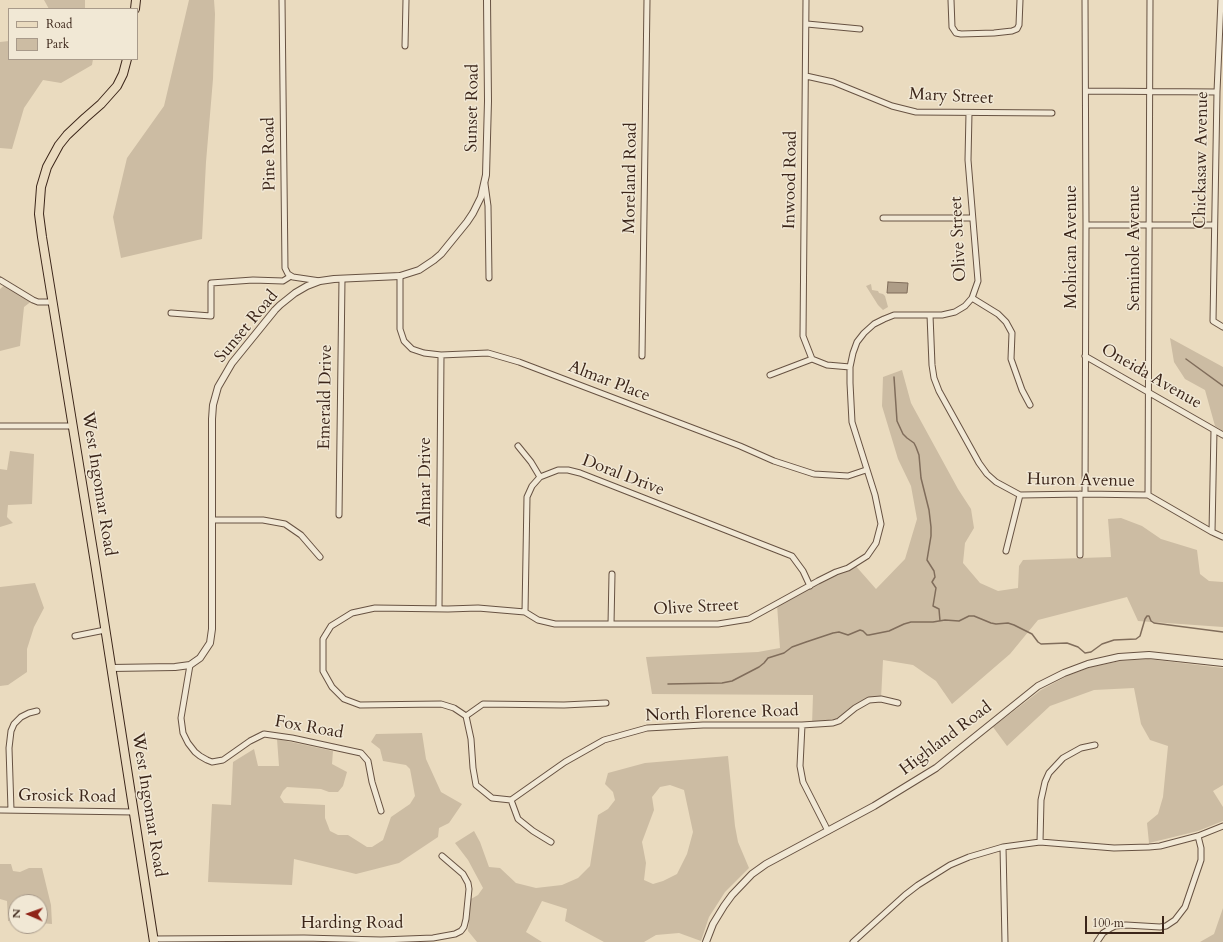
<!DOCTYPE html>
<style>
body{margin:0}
#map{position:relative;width:1223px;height:942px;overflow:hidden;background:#eadbbf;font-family:Cardo,serif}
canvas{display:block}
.legend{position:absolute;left:8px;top:8px;width:130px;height:52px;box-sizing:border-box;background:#f1e8d5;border:1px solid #a89a8a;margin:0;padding:5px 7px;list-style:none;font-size:12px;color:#3b2519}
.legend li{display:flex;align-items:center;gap:8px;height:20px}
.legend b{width:20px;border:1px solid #a89a8a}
.north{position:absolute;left:8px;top:894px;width:40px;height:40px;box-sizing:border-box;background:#f1e8d5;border:1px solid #a89a8a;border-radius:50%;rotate:272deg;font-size:11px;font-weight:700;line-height:16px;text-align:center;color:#3b2519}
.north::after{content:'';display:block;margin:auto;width:14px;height:18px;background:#8f2418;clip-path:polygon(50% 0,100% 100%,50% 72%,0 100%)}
.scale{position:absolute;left:1085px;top:916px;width:79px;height:18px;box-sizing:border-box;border:2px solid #3b2519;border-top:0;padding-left:5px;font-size:12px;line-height:14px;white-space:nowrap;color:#3b2519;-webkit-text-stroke:3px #f1e8d5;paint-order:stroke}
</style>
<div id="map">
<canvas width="1223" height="942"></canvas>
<ul class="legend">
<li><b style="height:5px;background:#eadbbf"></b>Road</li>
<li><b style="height:11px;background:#ccbca3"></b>Park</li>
</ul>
<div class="north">N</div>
<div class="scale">100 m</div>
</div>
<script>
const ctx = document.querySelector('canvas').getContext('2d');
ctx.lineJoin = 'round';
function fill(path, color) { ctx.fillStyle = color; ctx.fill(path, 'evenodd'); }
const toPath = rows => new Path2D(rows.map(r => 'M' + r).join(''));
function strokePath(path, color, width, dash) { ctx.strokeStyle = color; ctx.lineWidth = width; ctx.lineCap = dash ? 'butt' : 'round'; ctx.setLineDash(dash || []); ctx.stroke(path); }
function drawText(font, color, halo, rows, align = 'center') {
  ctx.font = font + ' Cardo,serif'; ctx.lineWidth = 3; ctx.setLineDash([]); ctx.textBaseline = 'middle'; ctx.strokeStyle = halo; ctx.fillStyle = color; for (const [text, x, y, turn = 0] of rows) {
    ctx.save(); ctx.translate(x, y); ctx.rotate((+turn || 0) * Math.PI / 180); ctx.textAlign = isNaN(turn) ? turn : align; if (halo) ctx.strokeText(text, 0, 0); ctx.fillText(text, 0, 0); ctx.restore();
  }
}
fill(toPath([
 [44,0,85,0,85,9,49,9],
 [189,0,214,0,215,14,213,79,206,162,202,239,121,258,113,217,127,158,164,106],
 [9,41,9,59,93,59,92,65,61,83,43,80,24,108,12,149,0,148,0,42],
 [6,284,33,300,24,307,20,346,0,351,0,289],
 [871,284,872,290,878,291,879,293,883,294,885,296,888,307,883,310,878,305,866,286],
 [1170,338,1223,367,1223,431,1215,426,1205,390,1185,379,1174,362],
 [902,370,911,403,958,489,971,509,974,528,965,543,963,563,980,583,998,591,1018,588,1019,566,1023,560,1111,557,1108,519,1121,518,1142,526,1161,539,1197,550,1200,574,1209,581,1223,582,1223,627,1138,621,1127,597,1038,620,1010,654,952,704,936,681,913,665,883,660,881,699,869,700,839,721,812,725,813,695,652,694,646,657,758,652,780,648,777,604,854,564,876,589,905,559,917,519,911,486,898,459,882,406,883,377],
 [10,451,34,454,32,504,8,505,7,517,13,523,0,527,0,469,7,470],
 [35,583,44,608,34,627,27,649,27,672,8,685,0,686,0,587],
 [1148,659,1223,668,1223,785,1213,791,1223,807,1223,821,1198,831,1149,843,1147,823,1158,814,1163,797,1168,746,1150,740,1141,724,1134,688,1094,690,1050,706,1007,746,993,727,1041,690,1069,675,1091,667,1120,661],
 [422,733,426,759,441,792,462,804,449,823,439,828,438,837,399,863,356,874,294,859,292,885,208,882,212,804,231,805,233,762,254,749,258,766,279,766,277,739,333,751,332,764,347,772,343,786,338,792,329,792,321,789,287,787,283,791,280,797,284,803,325,805,325,818,330,831,338,835,348,835,367,847,372,847,383,840,391,817,410,804,415,796,410,769,406,765,383,761,380,749,371,742,376,734],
 [728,756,735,826,738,842,749,868,725,892,709,917,701,941,679,933,656,935,644,942,604,942,565,921,567,909,542,901,526,932,542,942,477,942,468,931,471,899,478,895,483,888,468,860,455,843,474,831,480,842,489,867,500,868,516,883,536,888,562,885,578,878,590,866,598,815,608,809,615,800,613,792,605,784,608,773,645,763],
 [670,785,684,790,693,832,687,854,677,874,663,881,653,884,644,880,646,863,642,842,654,810,652,797,660,787],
 [0,864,11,864,13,871,20,872,29,868,42,868,51,905,52,924,40,923,40,902,16,902,16,921,8,921,7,901,0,899],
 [1223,908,1223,942,1200,942,1214,934]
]), '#ccbca3');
const water = toPath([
 [888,282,908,283,907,293,887,293,888,282]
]);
fill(water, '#ae9d87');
strokePath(water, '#806d5b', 1);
strokePath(toPath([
 [1186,359,1223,386],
 [894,377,897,421,903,434,907,438,914,443,916,447,919,455,921,478,929,510,931,527,931,536,927,560,934,571,935,577,932,582,936,588,933,606,939,609,940,621],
 [668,684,722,683,732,681,759,667,764,663,768,658,784,653,792,647,806,642,833,633,839,632,848,635,860,630,863,631,867,635,869,635,889,631,904,624,911,622,933,622,945,620,959,621,969,616,974,616,991,623,996,624,1008,623,1014,625,1032,634,1038,642,1041,644,1067,643,1078,647,1085,653,1091,652,1102,644,1114,640,1136,639,1140,636,1145,619,1147,616,1149,616,1151,621,1154,623,1223,632]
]), '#806d5b', 1.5);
const minor = toPath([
 [282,0,285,268,288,274,293,277,320,281],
 [806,0,803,336,812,359],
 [951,0,952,27,956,33,961,34,994,33,1012,31,1017,29,1019,25,1020,0],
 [1085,0,1086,225,1085,494],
 [1221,0,1217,92,1213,321,1223,327],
 [807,24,860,29],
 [405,46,406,0],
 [806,76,833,82,892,106,916,112,1052,113],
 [1086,91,1217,92],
 [485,184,488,206,489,278],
 [883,218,972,218],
 [1086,225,1214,225],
 [400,276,400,329,404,341,412,349,424,353,441,355,488,353,519,362,740,446,774,461,814,474,848,476,866,470],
 [0,280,33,300,38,302,53,302],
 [972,298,998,314,1006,322,1012,333,1011,359,1022,390,1030,405],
 [171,313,211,316,211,283,253,280,283,281,291,276],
 [930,315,932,365,934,378,939,391,979,463,987,474,996,482,1020,495,1085,494,1148,495,1212,532,1223,537],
 [642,356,647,0],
 [1085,356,1223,435],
 [770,375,812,359,827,365,850,367],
 [0,426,73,426],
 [518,446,531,462,540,477],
 [1148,495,1150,0],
 [339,515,342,279],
 [212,520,263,520,285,524,301,535,320,557],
 [1212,532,1214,430],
 [1006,551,1020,495],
 [1080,555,1080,494],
 [439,608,441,355],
 [525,612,527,497,532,486,540,477,558,470,568,470,580,473,792,556,803,571,810,586],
 [611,624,612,574],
 [75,636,105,630],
 [190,665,181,718,183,733,188,743,195,752,200,756,207,760,212,762,223,760,250,741,264,734,292,738,361,753,368,761,372,782,381,811],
 [606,703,564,705,483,704,466,716,454,708,441,704,360,705,344,699,332,687,323,671,323,639,331,626,352,613,375,608,448,609,478,608,525,612,538,620,555,624,718,624,749,619,818,581,836,572,848,568,867,556,876,543,881,524,875,495,852,422,850,383,850,367,853,353,857,342,864,333,874,324,884,319,894,315,942,315,955,312,965,306,972,298,978,281,968,160,969,113],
 [466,716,471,739,473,768,476,785,492,798,511,800,518,819,533,831,551,842],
 [802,725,800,766,803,782,828,831],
 [511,800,565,762,604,740,647,728,703,725,802,725,833,723,839,721,855,708,869,700,881,699,898,703],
 [0,810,134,812],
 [11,810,9,748,11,731,14,724,21,717,29,713,37,711],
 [1040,842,1041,800,1045,782,1049,773,1063,758,1081,748,1095,745],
 [1003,847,1005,942],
 [154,939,304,938,381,940,433,938,455,934,461,931,464,927,466,919,469,889,468,883,463,874,442,856],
 [853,942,905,895,918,885,950,865,969,857,1003,847,1040,842,1114,848,1149,847,1160,846,1198,836,1223,826],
 [1097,942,1103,933,1111,928,1115,926,1126,925,1160,927,1166,926,1175,920,1185,907,1201,860,1201,848,1198,836]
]);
const tertiary = toPath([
 [111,668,175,667,190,665,200,658,210,643,212,629,212,419,213,405,218,387,232,363,275,310,280,305,295,293,307,286,320,281,334,279,400,276,419,270,434,260,441,254,467,222,473,213,481,197,486,175,488,101,487,0],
 [706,942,713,924,724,906,732,895,752,874,766,864,874,806,936,768,1038,686,1064,673,1088,664,1119,657,1149,655,1223,663]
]);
const primary = toPath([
 [135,9,136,0],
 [127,59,123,74,117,86,101,104,85,118,67,135,59,145,47,167,41,187,39,214,42,237,95,563,154,942]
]);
strokePath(minor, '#675242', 7);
strokePath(tertiary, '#675242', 8);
strokePath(primary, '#3b2519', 10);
strokePath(minor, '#f1e8d5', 5);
strokePath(tertiary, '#f1e8d5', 6);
strokePath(primary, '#eadbbf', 8);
drawText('17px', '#3b2519', '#f1e8d5', [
 ["Mary Street",951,97,3],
 ["Sunset Road",473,108,-89],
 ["Pine Road",270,154,-91],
 ["Chickasaw Avenue",1202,160,-89],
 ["Moreland Road",631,178,-89],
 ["Inwood Road",791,180,-89],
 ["Olive Street",959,239,-93],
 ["Mohican Avenue",1072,247,-90],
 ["Seminole Avenue",1135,248,-90],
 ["Sunset Road",247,327,-50],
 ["Oneida Avenue",1151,377,30],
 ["Almar Place",609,382,21],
 ["Emerald Drive",326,397,-89],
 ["Doral Drive",623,476,21],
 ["Huron Avenue",1081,481,1],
 ["Almar Drive",426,482,-90],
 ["West Ingomar Road",98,484,81],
 ["Olive Street",696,608,-3],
 ["North Florence Road",722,714,-2],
 ["Fox Road",309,728,10],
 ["Highland Road",946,739,-37],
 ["Grosick Road",67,797,1],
 ["West Ingomar Road",148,805,81],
 ["Harding Road",352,924]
]);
</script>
